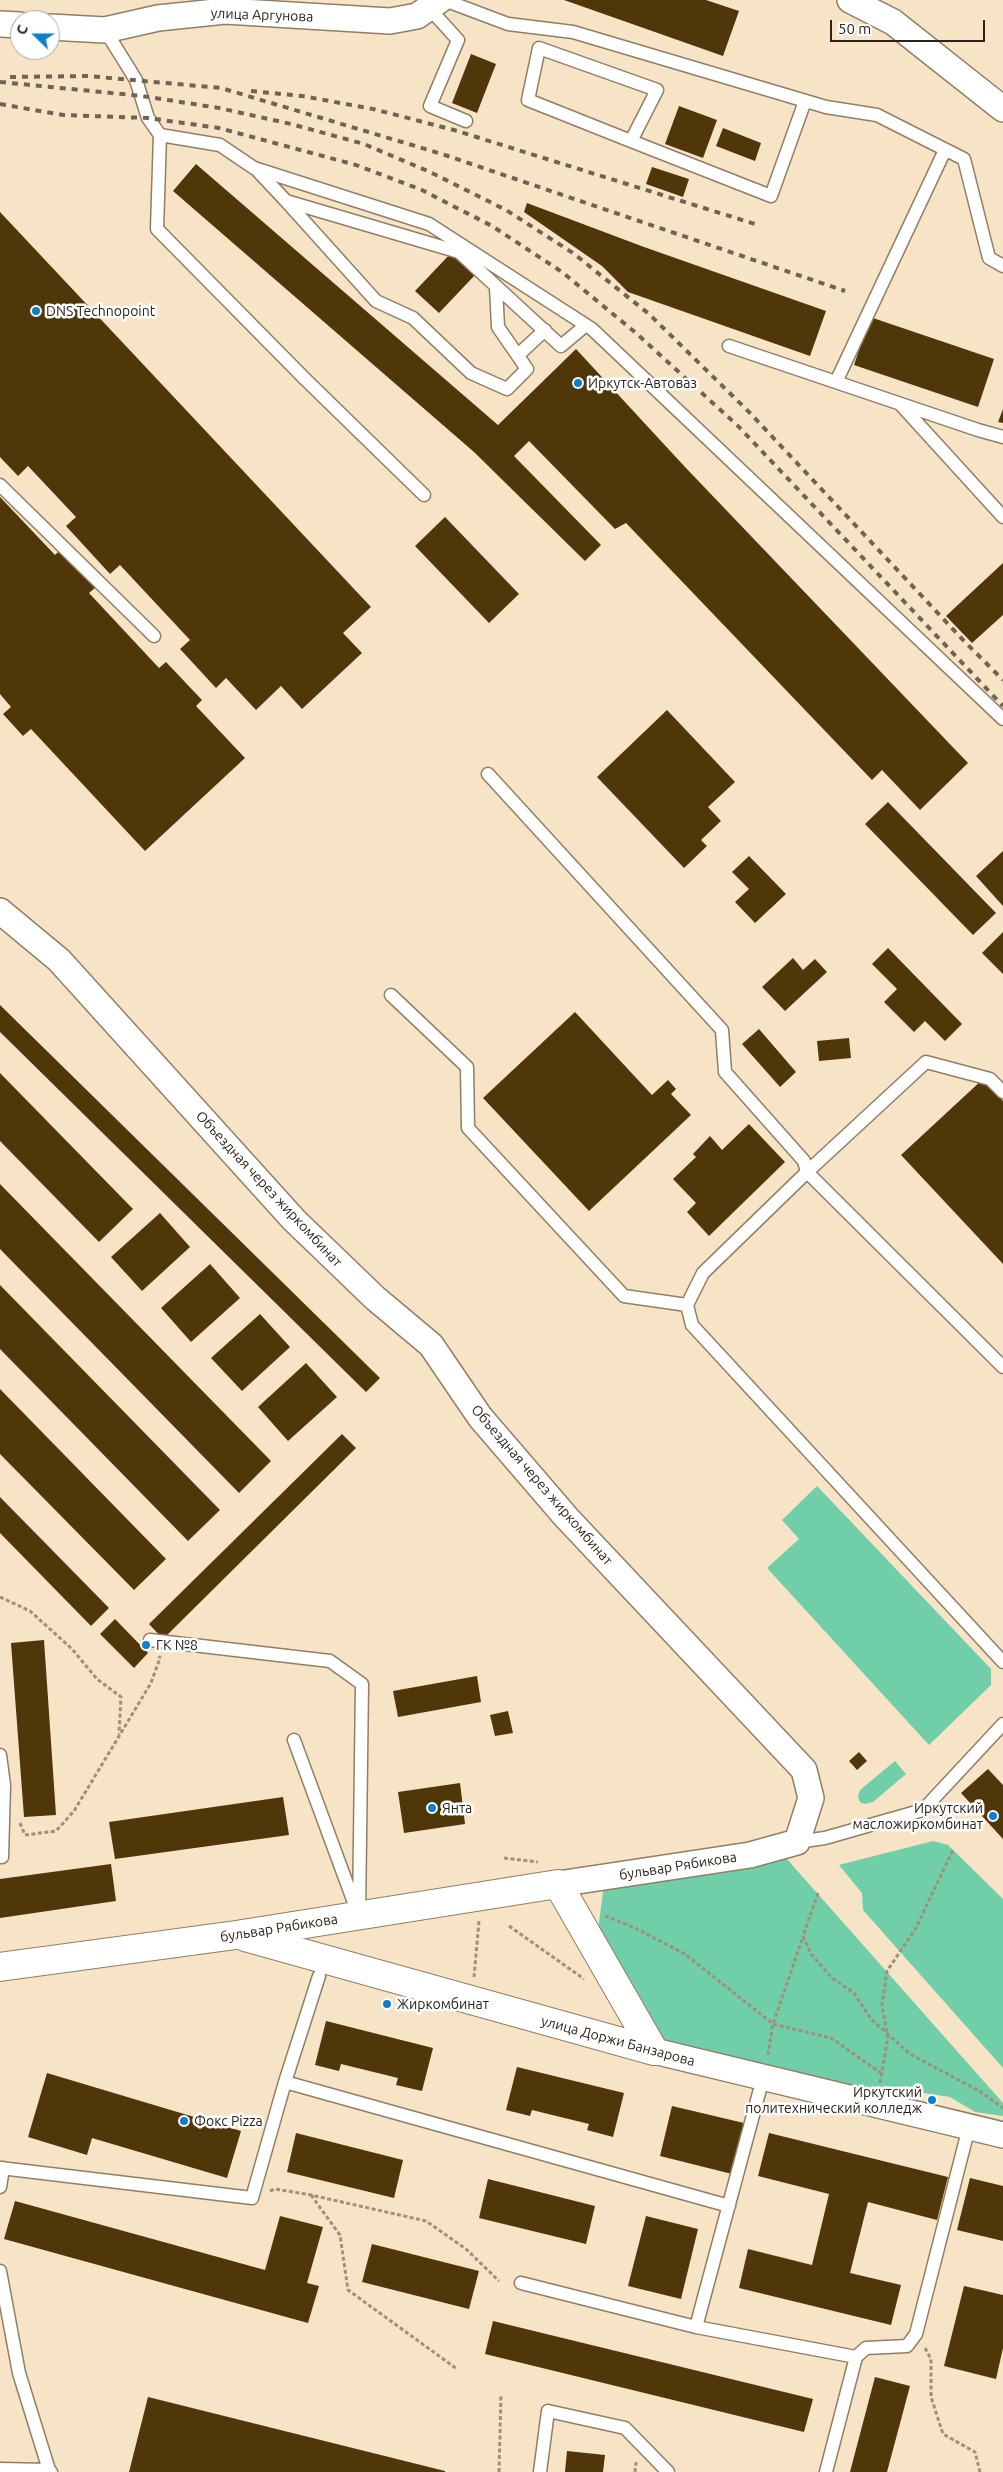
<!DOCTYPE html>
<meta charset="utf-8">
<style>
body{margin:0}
#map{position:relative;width:1003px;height:2472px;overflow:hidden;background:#f7e3c6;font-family:Ubuntu,sans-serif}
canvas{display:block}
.north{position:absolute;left:10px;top:10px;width:50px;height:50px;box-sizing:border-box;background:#fff;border:1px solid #aaa7a3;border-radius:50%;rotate:292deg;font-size:14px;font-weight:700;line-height:20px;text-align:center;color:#2b2319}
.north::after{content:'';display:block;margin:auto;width:18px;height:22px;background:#0c80ca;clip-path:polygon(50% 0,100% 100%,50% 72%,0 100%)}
.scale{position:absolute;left:830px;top:20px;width:155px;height:22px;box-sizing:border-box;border:2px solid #2b2319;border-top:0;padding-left:6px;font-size:15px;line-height:18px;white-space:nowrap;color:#2b2319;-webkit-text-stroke:4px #fff;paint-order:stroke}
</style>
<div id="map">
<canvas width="1003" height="2472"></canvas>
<div class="north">С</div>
<div class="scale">50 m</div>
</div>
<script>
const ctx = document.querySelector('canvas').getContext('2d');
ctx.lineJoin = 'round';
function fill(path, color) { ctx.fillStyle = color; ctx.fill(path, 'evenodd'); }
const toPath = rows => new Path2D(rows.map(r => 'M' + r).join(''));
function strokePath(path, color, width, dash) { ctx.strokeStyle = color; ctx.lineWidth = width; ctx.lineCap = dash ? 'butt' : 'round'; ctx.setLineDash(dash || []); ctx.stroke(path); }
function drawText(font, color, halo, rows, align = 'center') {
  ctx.font = font + ' Ubuntu,sans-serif'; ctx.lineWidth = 5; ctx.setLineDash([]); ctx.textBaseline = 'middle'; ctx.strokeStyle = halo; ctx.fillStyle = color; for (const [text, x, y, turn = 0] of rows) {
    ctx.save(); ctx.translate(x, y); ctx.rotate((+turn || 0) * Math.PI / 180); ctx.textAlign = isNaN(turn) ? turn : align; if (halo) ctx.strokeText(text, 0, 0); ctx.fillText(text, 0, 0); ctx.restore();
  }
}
fill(toPath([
 [817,1486,991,1669,991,1685,929,1745,767,1568,799,1539,782,1520],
 [895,1761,906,1774,873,1802,865,1804,860,1802,858,1797,860,1790],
 [933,1841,948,1845,1003,1899,1003,2068,863,1910,862,1893,839,1865],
 [786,1858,1003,2103,1003,2116,975,2112,950,2097,924,2093,890,2096,663,2045,598,1930,604,1885]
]), '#70cfa8');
fill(toPath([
 [564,0,706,0,739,11,723,56],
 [471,54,496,64,477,113,452,103],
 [679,106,717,120,703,158,665,144],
 [723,128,761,143,755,161,716,146],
 [196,164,498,425,576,349,685,467,968,763,920,810,882,770,872,780,626,523,615,529,529,441,514,456,601,545,585,561,474,452,173,191],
 [652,167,689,179,683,197,646,184],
 [527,203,644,247,826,311,810,356,628,292,602,266,524,212],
 [0,212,371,607,343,633,362,653,302,709,281,686,256,710,226,678,216,688,180,649,190,640,120,565,110,574,66,526,76,517,28,466,18,476,0,457],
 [451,253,475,275,439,313,415,291],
 [870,317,994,359,978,407,854,365],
 [1003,409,1003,423,998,422],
 [0,497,55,555,61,549,96,587,89,593,159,668,166,662,202,700,196,706,245,758,145,851,31,729,23,736,3,714,11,707,0,694],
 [445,517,519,594,489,623,415,546],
 [1003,563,1003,615,972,643,946,616],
 [667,710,735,782,708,807,721,821,701,840,707,846,684,868,597,777],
 [888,802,996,913,973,935,865,824],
 [1003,851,1003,906,976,876],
 [749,856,786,894,755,923,735,902,749,889,732,872],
 [1003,932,1003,974,982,953],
 [888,948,962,1024,945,1041,925,1021,914,1032,884,1002,897,989,872,964],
 [793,958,803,970,815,959,827,972,785,1011,762,987],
 [0,1005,380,1378,366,1392,0,1032],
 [575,1012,652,1095,668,1080,676,1089,671,1094,691,1115,589,1211,483,1098],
 [759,1029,796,1072,780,1087,742,1044],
 [849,1038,851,1058,819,1061,817,1041],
 [0,1073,133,1209,99,1242,0,1141],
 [983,1079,1003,1101,1003,1264,901,1155],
 [749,1124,785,1162,709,1236,687,1212,696,1203,673,1179,696,1157,693,1154,710,1136,722,1150],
 [0,1184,271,1461,239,1493,0,1249],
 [160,1213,190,1247,142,1291,111,1257],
 [210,1264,240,1298,191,1342,161,1308],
 [0,1285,220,1510,188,1541,0,1349],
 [260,1314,290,1347,242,1391,211,1358],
 [306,1363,337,1397,288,1441,258,1407],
 [0,1389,166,1559,134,1590,0,1454],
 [342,1434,356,1448,163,1639,149,1624],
 [0,1497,109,1608,91,1626,0,1533],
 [115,1619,148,1653,134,1668,100,1634],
 [44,1640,56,1815,24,1817,11,1643],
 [477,1676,481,1702,398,1717,393,1691],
 [508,1711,513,1733,495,1736,490,1715],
 [859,1752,867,1761,857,1770,849,1761],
 [988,1769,1003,1785,1003,1839,961,1793],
 [460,1783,465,1824,404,1833,398,1792],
 [283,1797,289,1835,115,1859,109,1822],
 [111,1864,116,1901,0,1918,0,1879],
 [326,2021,433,2048,422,2091,396,2085,398,2078,341,2064,339,2071,315,2065],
 [517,2067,624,2093,613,2137,587,2130,589,2124,532,2110,530,2116,506,2110],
 [47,2073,241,2131,227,2178,92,2138,87,2155,28,2137],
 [672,2106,744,2123,732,2174,660,2156],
 [296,2133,403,2160,394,2198,287,2172],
 [769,2133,948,2177,937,2220,868,2202,850,2273,901,2285,891,2325,739,2288,748,2249,812,2265,829,2194,758,2176],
 [970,2178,1003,2186,1003,2241,957,2230],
 [488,2179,595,2206,586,2244,479,2218],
 [15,2201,265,2270,280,2216,323,2227,307,2283,319,2286,308,2323,4,2239],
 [646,2216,698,2229,681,2299,628,2286],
 [372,2244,479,2271,469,2309,362,2282],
 [964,2286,1003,2295,1003,2348,996,2379,944,2366],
 [493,2321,813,2399,804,2432,485,2354],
 [875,2377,910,2386,887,2472,850,2472],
 [148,2397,445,2471,445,2472,129,2472],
 [567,2451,605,2455,603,2472,565,2472]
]), '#503709');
const service = toPath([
 [444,0,508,24,573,32,826,107,877,115,964,159,989,258,1003,266],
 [429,8,458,40,430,106,466,121],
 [105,30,136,80,148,118,160,135,220,145,254,168,429,224,592,329,1003,719],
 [160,135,157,229,304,378,424,495],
 [631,141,657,90,539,48,528,100,631,141,771,196,805,101],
 [256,169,286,201,459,252,561,346,586,325],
 [286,201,376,301,413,318,471,373,507,389,527,369,498,327,496,287],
 [729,346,978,430,1003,437],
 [518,355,545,330],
 [836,382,945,150],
 [901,405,1003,517],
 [0,485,154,636],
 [488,774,722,1030,725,1072,804,1161,807,1172,703,1273,687,1305,692,1325,1003,1662],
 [391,995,467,1067,468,1128,624,1296,687,1305],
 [1003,1092,990,1079,926,1062,807,1172,1003,1367],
 [150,1640,330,1661,362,1684,359,1915],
 [294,1740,356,1908],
 [0,1755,4,1785,2,1857,0,1857],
 [797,1842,825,1838,923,1810,1003,1724],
 [285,2082,319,1976],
 [0,2168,252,2198,285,2082,729,2206],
 [0,2187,3,2168],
 [0,2271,19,2373,49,2470],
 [521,2283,696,2327,856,2357],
 [696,2327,763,2078],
 [0,2469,49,2470,51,2472],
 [540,2472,548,2411,625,2428,668,2472],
 [826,2472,856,2357,866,2348,907,2346,916,2334,969,2127]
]);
const minor = toPath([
 [850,0,893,22,1003,109],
 [0,24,20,25],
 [50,27,105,30,158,18,225,11,390,21,417,16,440,0],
 [0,911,59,960,294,1220,375,1298,431,1345,480,1417,566,1517,804,1770,811,1798,797,1842,750,1855,558,1884],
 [654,2051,1003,2135]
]);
const tertiary = toPath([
 [245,1937,654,2051],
 [0,1967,236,1935,558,1884,654,2051]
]);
strokePath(service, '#917f64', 15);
strokePath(minor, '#917f64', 28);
strokePath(tertiary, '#917f64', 30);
strokePath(toPath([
 [0,1597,30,1611,72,1649,97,1679,121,1697,119,1734],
 [20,1823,25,1835,56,1831,74,1811,151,1683,160,1658,159,1656],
 [504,1858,538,1862],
 [818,1893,803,1936,811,1954,832,1978,854,1993,871,2019,910,2054,981,2092,1003,2108],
 [605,1916,635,1928,685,1954,773,2024,831,2038,881,2073],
 [509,1926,584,1979],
 [474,1977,479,1921],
 [768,2055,773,2024,803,1937],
 [880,2083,888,2038,882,2006,887,1971,916,1928,953,1850],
 [270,2191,275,2189,311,2195,426,2221,466,2249,499,2281],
 [311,2195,340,2235,348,2290,457,2369],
 [925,2348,931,2359,931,2397,943,2434,975,2452,980,2472],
 [499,2472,501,2395],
 [635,2472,636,2462]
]), '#9f907c', 3, [4, 2.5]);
strokePath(service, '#fff', 12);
strokePath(minor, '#fff', 25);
strokePath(tertiary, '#fff', 28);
strokePath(toPath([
 [10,77,88,76,221,88,442,154,845,291],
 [0,82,142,96,219,108,291,124,364,144,430,172,506,210,573,253,649,314,749,412,965,642,1003,680],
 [251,91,302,96,373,109,454,130,755,224],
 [0,104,63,115,148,118,219,128,356,165,422,190,492,226,562,272,636,333,738,426,1003,706]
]), '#6f6353', 4, [6, 6]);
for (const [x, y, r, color] of [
 [36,311,5,"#0c80ca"],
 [578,383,5,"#0c80ca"],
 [146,1645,5,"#0c80ca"],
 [432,1808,5,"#0c80ca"],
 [993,1816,5,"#0c80ca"],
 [387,2004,5,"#0c80ca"],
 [932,2100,5,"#0c80ca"],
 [184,2121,5,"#0c80ca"]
]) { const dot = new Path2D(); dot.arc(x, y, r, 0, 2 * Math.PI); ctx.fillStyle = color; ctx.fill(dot); strokePath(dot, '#fff', 2); }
drawText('14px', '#2b2319', '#fff', [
 ["улица Аргунова",262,15,2],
 ["Объездная через жиркомбинат",269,1189,47],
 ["Объездная через жиркомбинат",542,1485,49],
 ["бульвар Рябикова",678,1866,-9],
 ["бульвар Рябикова",279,1928,-9],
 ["улица Доржи Банзарова",618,2041,15]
]);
drawText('14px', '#2b2319', '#fff', [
 ["DNS Technopoint",46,311],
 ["Иркутск-Автоваз",588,383],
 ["ГК №8",156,1645],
 ["Янта",442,1808],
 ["Иркутский",983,1808,"right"],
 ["масложиркомбинат",983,1824,"right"],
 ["Жиркомбинат",397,2004],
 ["Иркутский",922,2092,"right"],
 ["политехнический колледж",922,2108,"right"],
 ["Фокс Pizza",194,2121]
], 'left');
</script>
